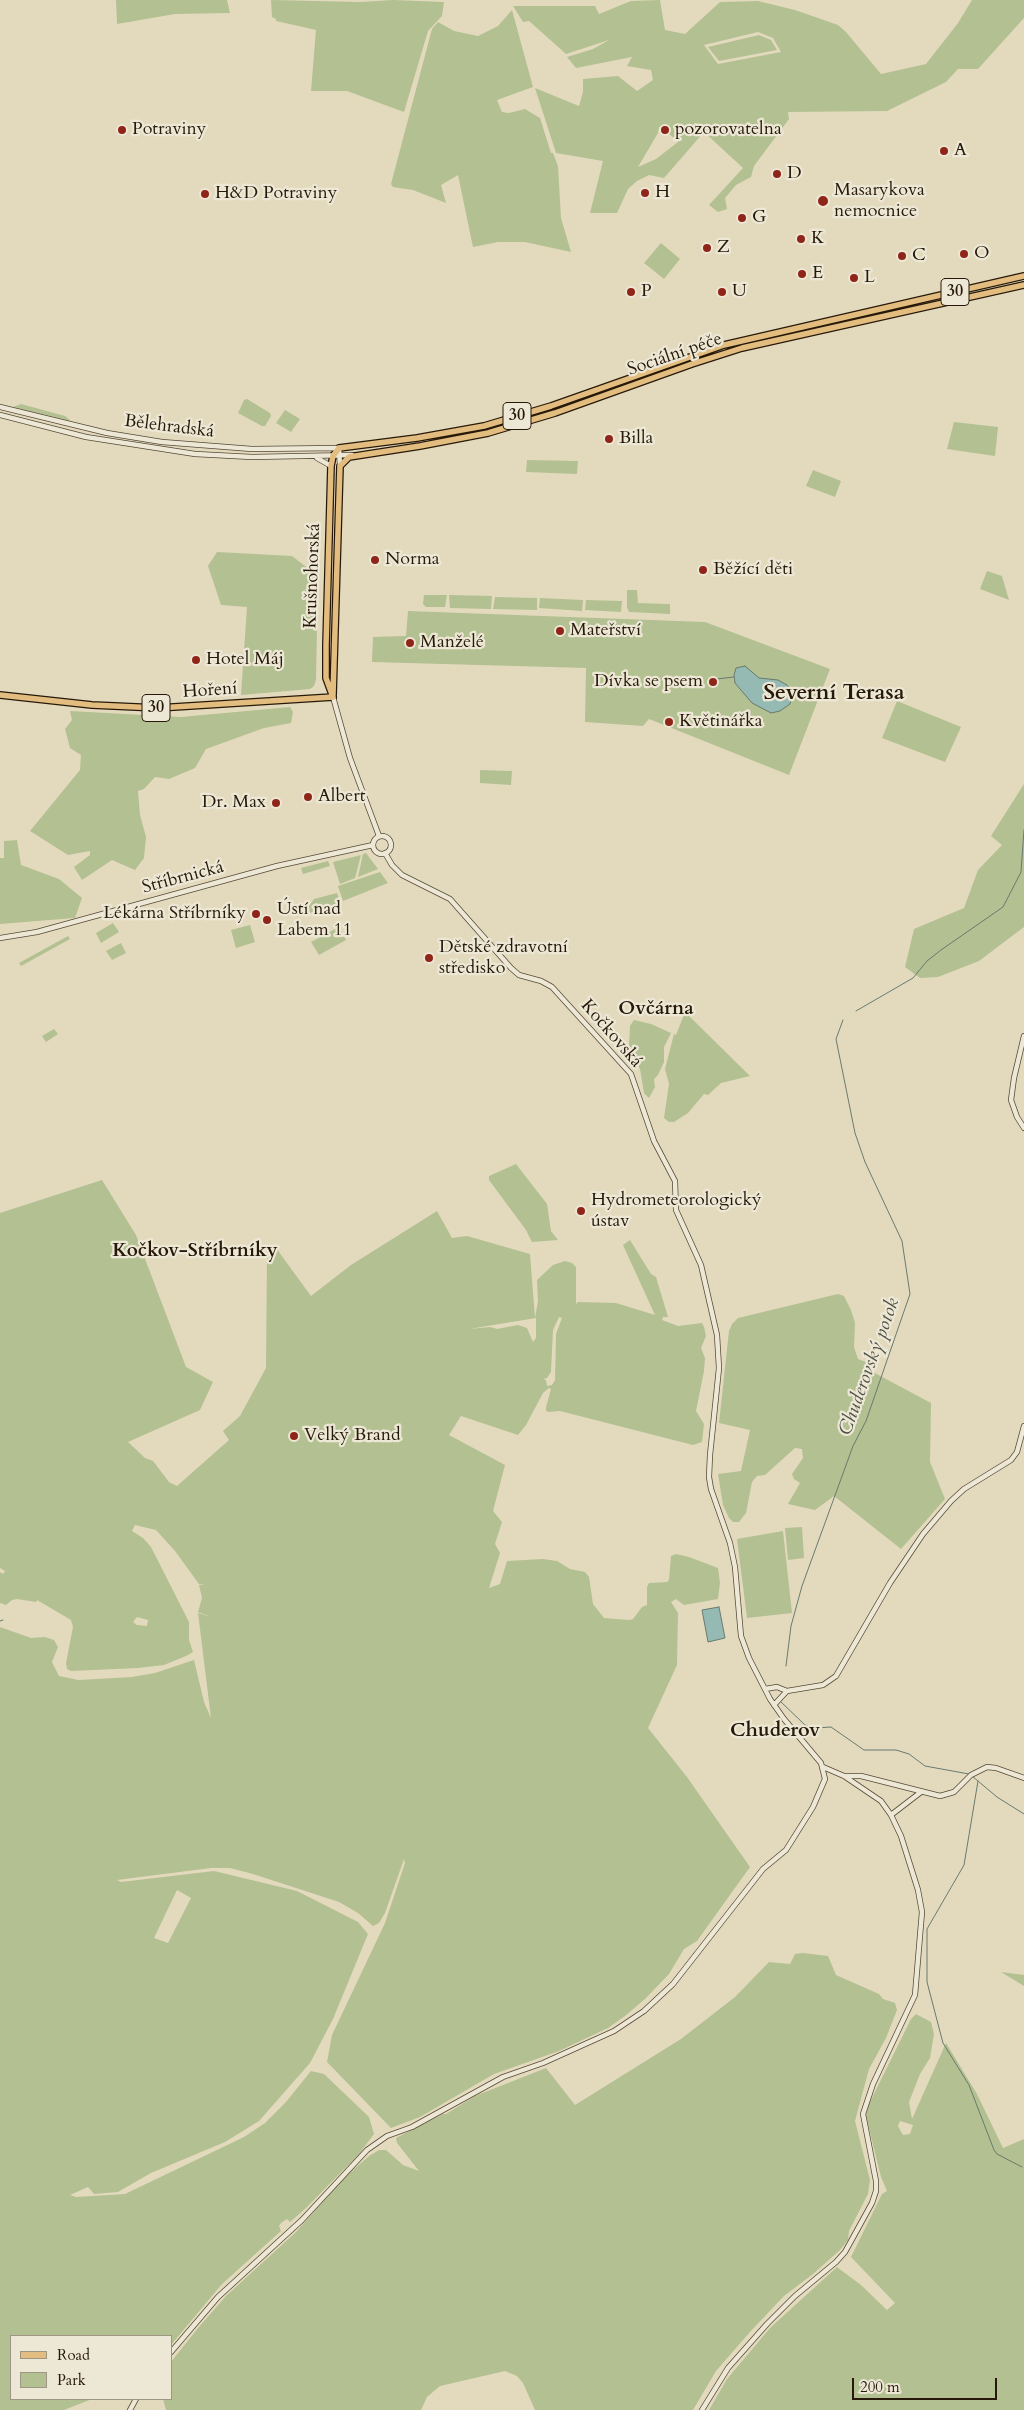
<!DOCTYPE html>
<meta charset="utf-8">
<style>
body{margin:0}
#map{position:relative;width:1024px;height:2410px;overflow:hidden;background:#e3dabe;font-family:Cardo,serif}
canvas{display:block}
.legend{position:absolute;left:10px;top:2335px;width:162px;height:65px;box-sizing:border-box;background:#ede7d5;border:1px solid #9e9583;margin:0;padding:6px 9px;list-style:none;font-size:15px;color:#271909}
.legend li{display:flex;align-items:center;gap:10px;height:25px}
.legend b{width:25px;border:1px solid #9e9583}
.scale{position:absolute;left:852px;top:2378px;width:145px;height:22px;box-sizing:border-box;border:2px solid #271909;border-top:0;padding-left:6px;font-size:15px;line-height:18px;white-space:nowrap;color:#271909;-webkit-text-stroke:4px #ede7d5;paint-order:stroke}
</style>
<div id="map">
<canvas width="1024" height="2410"></canvas>
<ul class="legend">
<li><b style="height:6px;background:#e2bd7f"></b>Road</li>
<li><b style="height:14px;background:#b3c091"></b>Park</li>
</ul>
<div class="scale">200 m</div>
</div>
<script>
const ctx = document.querySelector('canvas').getContext('2d');
ctx.lineJoin = 'round';
function fill(path, color) { ctx.fillStyle = color; ctx.fill(path, 'evenodd'); }
const toPath = rows => new Path2D(rows.map(r => 'M' + r).join(''));
function strokePath(path, color, width, dash) { ctx.strokeStyle = color; ctx.lineWidth = width; ctx.lineCap = dash ? 'butt' : 'round'; ctx.setLineDash(dash || []); ctx.stroke(path); }
function drawText(font, color, halo, rows, align = 'center') {
  ctx.font = font + ' Cardo,serif'; ctx.lineWidth = 4.5; ctx.setLineDash([]); ctx.textBaseline = 'middle'; ctx.strokeStyle = halo; ctx.fillStyle = color; for (const [text, x, y, turn = 0] of rows) {
    ctx.save(); ctx.translate(x, y); ctx.rotate((+turn || 0) * Math.PI / 180); ctx.textAlign = isNaN(turn) ? turn : align; if (halo) ctx.strokeText(text, 0, 0); ctx.fillText(text, 0, 0); ctx.restore();
  }
}
fill(toPath([
 [116,0,227,0,230,13,175,14,117,24],
 [271,0,360,2,393,0,444,2,442,16,428,31,404,112,347,91,311,91,316,30,276,21,276,19,272,17],
 [660,0,665,30,685,34,720,2,758,1,795,10,838,25,846,32,881,74,926,64,958,23,972,0,1024,0,1024,18,978,69,958,69,946,82,887,111,788,112,789,119,754,166,751,177,736,185,725,198,727,209,718,212,709,205,743,168,704,132,664,178,649,175,637,181,628,189,617,213,590,213,603,161,556,153,535,88,579,106,583,92,583,79,618,76,637,91,653,80,651,70,627,66,632,57,576,68,567,57,593,49,609,40,566,54,529,21,523,22,513,6,595,6,599,14,631,1],
 [758,32,773,38,781,52,718,64,704,45],
 [667,125,667,132,678,142,656,159,638,167,658,133,659,127],
 [512,10,533,87,497,100,502,112,509,113,525,109,540,118,551,153,553,153,558,166,561,218,571,252,525,242,498,242,473,247,458,175,441,185,446,203,413,190,393,187,391,184,432,29,438,22,454,31,478,36,498,26],
 [759,35,771,40,777,50,719,61,708,47],
 [661,243,680,259,664,279,644,263],
 [247,399,270,413,271,416,265,426,262,426,238,413,244,400],
 [21,404,65,416,71,421,13,407],
 [285,410,300,419,291,432,276,423],
 [954,422,998,427,995,456,947,449],
 [527,460,578,461,577,474,526,472],
 [813,470,841,481,835,497,806,486],
 [217,552,292,556,318,576,316,680,314,686,310,689,241,695,247,607,221,605,208,566],
 [987,571,1002,576,1009,600,980,589],
 [627,590,637,590,638,603,670,604,670,614,629,612,627,607],
 [424,595,447,595,445,607,426,607,423,604],
 [449,595,492,596,491,609,450,608],
 [495,597,537,598,537,610,493,609],
 [540,598,583,600,582,611,539,608],
 [586,600,622,601,621,612,585,610],
 [408,611,705,622,830,669,789,775,649,719,643,726,585,722,586,668,372,662,373,637,406,636],
 [897,701,961,727,945,762,882,738],
 [290,707,293,712,291,723,264,728,206,749,195,768,169,779,155,777,144,789,138,791,140,815,146,837,144,858,135,870,112,860,82,880,74,867,90,855,90,851,68,855,30,831,80,770,81,755,70,748,65,729,72,720,70,711,181,717],
 [480,770,512,771,511,785,480,783],
 [1024,784,1024,927,979,961,938,977,920,978,905,967,914,929,964,908,978,870,1002,845,991,836],
 [17,840,21,865,59,879,82,898,75,918,0,924,0,858,4,858,4,841],
 [366,853,378,869,358,877,363,854],
 [361,855,355,878,340,884,333,862],
 [328,861,330,866,303,874,301,868],
 [380,872,388,883,343,901,338,886],
 [337,893,340,902,310,913,309,906,314,899],
 [113,923,119,932,101,943,96,933],
 [250,925,255,942,236,948,231,930],
 [339,927,346,940,319,955,311,942],
 [68,936,70,939,21,966,19,963],
 [121,943,126,953,112,960,106,951],
 [685,1012,750,1076,721,1083,708,1095,704,1094,688,1113,674,1122,669,1122,664,1118,669,1084,665,1069,674,1034,676,1035],
 [634,1020,651,1024,671,1033,664,1047,664,1062,658,1075,654,1079,655,1087,649,1098,644,1093,640,1069,629,1047,630,1026],
 [54,1029,58,1034,46,1042,42,1036],
 [516,1164,547,1204,551,1231,558,1240,532,1242,526,1230,489,1180,489,1176],
 [102,1180,136,1235,186,1367,213,1382,200,1410,128,1442,145,1458,153,1461,169,1482,177,1486,229,1440,223,1431,240,1416,266,1368,267,1254,276,1248,311,1296,351,1265,437,1211,452,1238,467,1236,530,1254,535,1318,538,1301,537,1280,553,1265,565,1261,572,1263,576,1267,576,1304,578,1302,616,1303,655,1315,623,1245,630,1240,651,1274,656,1277,668,1317,663,1317,662,1320,678,1326,702,1323,704,1327,706,1336,701,1348,705,1358,704,1371,696,1411,704,1424,702,1442,693,1445,560,1411,549,1412,546,1411,546,1407,551,1389,549,1388,543,1393,526,1425,518,1435,461,1416,449,1435,505,1465,493,1511,502,1522,495,1544,500,1553,489,1588,500,1584,507,1561,543,1559,557,1561,570,1569,585,1572,589,1577,593,1604,604,1618,629,1620,633,1619,642,1607,647,1605,647,1587,649,1583,667,1582,669,1580,671,1556,676,1554,689,1557,718,1568,720,1583,718,1599,684,1605,676,1599,671,1602,678,1613,677,1665,648,1728,687,1777,750,1867,697,1941,684,1949,669,1974,645,1999,625,2016,608,2028,559,2051,494,2074,420,2117,391,2128,327,2062,332,2035,385,1923,405,1863,404,1859,385,1913,379,1923,373,1926,358,1913,339,1902,253,1874,230,1868,211,1868,117,1880,121,1882,214,1871,297,1891,358,1922,368,1934,333,2019,310,2063,259,2121,225,2142,151,2173,118,2192,94,2194,88,2187,70,2195,76,2197,125,2194,244,2137,265,2123,286,2102,311,2071,324,2074,369,2117,374,2134,359,2154,306,2208,290,2222,287,2219,281,2223,279,2226,281,2231,222,2284,171,2345,171,2336,11,2336,11,2399,92,2399,64,2410,0,2410,0,1627,31,1638,45,1637,54,1640,58,1647,52,1662,59,1676,78,1680,132,1677,155,1673,194,1660,204,1702,211,1718,198,1613,211,1617,198,1612,202,1598,199,1585,205,1585,199,1584,175,1551,156,1530,135,1525,132,1531,143,1538,151,1547,189,1622,189,1640,193,1652,186,1656,164,1665,138,1668,71,1671,67,1669,66,1663,73,1627,71,1620,37,1600,36,1602,17,1599,12,1600,6,1605,0,1603,0,1572,3,1574,5,1571,0,1568,0,1213],
 [559,1317,562,1318,556,1334,555,1380,552,1385,547,1386,546,1380,543,1379,547,1378,551,1372,553,1330],
 [536,1318,536,1338,533,1342,527,1328,518,1325,497,1329,490,1327,469,1329],
 [137,1617,148,1620,147,1626,137,1625,133,1622],
 [177,1890,191,1898,168,1943,154,1938],
 [838,1294,844,1296,851,1310,855,1323,854,1347,858,1359,866,1362,873,1372,931,1403,930,1462,945,1499,901,1549,834,1496,815,1510,788,1504,800,1483,794,1479,792,1474,803,1458,802,1449,795,1448,765,1475,757,1476,752,1482,746,1513,739,1522,733,1522,729,1518,723,1505,718,1474,741,1471,750,1430,719,1423,729,1331,732,1324,738,1318],
 [802,1527,804,1558,788,1560,785,1528],
 [783,1531,792,1613,747,1618,737,1539],
 [803,1953,828,1956,836,1975,879,1994,883,1999,895,2003,897,2010,886,2038,869,2069,855,2121,870,2180,868,2194,849,2231,848,2240,840,2250,813,2274,784,2296,750,2332,716,2371,693,2410,535,2410,523,2383,517,2376,505,2371,440,2386,427,2397,421,2410,166,2410,163,2399,171,2399,171,2362,198,2328,226,2296,296,2232,346,2176,369,2156,379,2150,386,2150,403,2165,419,2171,397,2143,396,2138,443,2114,446,2114,475,2096,546,2068,575,2105,681,2039,735,1997,769,1962,790,1964,795,1954],
 [1001,1972,1024,1975,1024,1986],
 [916,2014,931,2022,934,2034,930,2058,920,2074,909,2102,912,2119,946,2043,977,2094,1003,2148,1024,2139,1024,2410,709,2410,727,2379,770,2328,837,2267,861,2285,887,2310,895,2303,851,2257,882,2194,887,2191,881,2177,866,2116,868,2106,911,2019],
 [900,2121,913,2125,910,2134,903,2135,898,2126]
]), '#b3c091');
const water = toPath([
 [745,666,759,678,778,680,787,685,792,693,790,704,780,711,771,713,752,703,735,683,734,675,736,668,745,666],
 [719,1607,725,1638,708,1642,702,1610,719,1607]
]);
fill(water, '#95bab3');
strokePath(water, '#697a6f', 1);
strokePath(toPath([
 [708,680,734,677],
 [856,1011,913,978,927,961,941,950,1003,907,1021,872,1024,830],
 [0,1621,3,1620],
 [786,1666,791,1626,802,1586,853,1446,866,1421,910,1294,902,1241,865,1162,855,1133,836,1039,843,1020],
 [780,1701,805,1725,816,1728,831,1727,864,1750,896,1750,909,1754,925,1766,969,1774],
 [972,1776,997,1797,1024,1814],
 [978,1781,964,1865,927,1929,927,1982,943,2043,969,2085,994,2150,997,2154,1022,2167]
]), '#697a6f', 1);
const minor = toPath([
 [0,407,107,433,162,442,252,449,339,448,340,466],
 [0,415,86,437,195,454,252,457,352,455],
 [317,458,331,466],
 [333,697,350,758,379,836],
 '373 845a9 9 0 1 1 18 0a9 9 0 1 1-18 0Z',
 [0,938,37,932,277,866,373,845],
 [1024,1036,1014,1078,1011,1100,1017,1117,1024,1128],
 [765,1689,777,1687,787,1691],
 [774,1705,787,1691,823,1685,836,1676,890,1583,923,1534,951,1501,964,1489,1011,1460,1017,1452,1024,1426],
 [845,1776,861,1776,940,1796,954,1792,971,1775,987,1767,996,1768,1024,1778],
 [891,1815,921,1792],
 [171,2352,218,2297,302,2220,367,2150,387,2136,412,2127,503,2077,543,2063,614,2031,644,2011,673,1984,763,1869,786,1850,813,1807,825,1779,821,1763,784,1719,770,1699,749,1658,741,1636,735,1567,730,1543,711,1489,709,1477,710,1455,719,1368,717,1335,701,1265,676,1210,675,1181,654,1141,631,1074,552,987,541,981,519,975,511,968,450,899,402,875,392,865,385,853],
 [130,2410,136,2399],
 [702,2410,728,2368,767,2324,795,2296,836,2262,845,2252,872,2203,876,2191,876,2181,863,2114,873,2084,915,1995,922,1912,918,1890,901,1836,891,1815,881,1801,844,1776,823,1767]
]);
const major = toPath([
 [0,695,92,705,158,708,333,697],
 [333,695,340,466,349,457,420,446,488,433,555,413,692,364,742,348,1024,285],
 [333,697,326,678,326,645,331,466,333,456,339,448,417,438,484,426,551,406,724,345,1024,276]
]);
strokePath(minor, '#564936', 6);
strokePath(major, '#271909', 8);
strokePath(minor, '#ede7d5', 4.5);
strokePath(major, '#e2bd7f', 5.5);
for (const [x, y, r, color] of [
 [122,130,5,"#8f2418"],
 [665,130,5,"#8f2418"],
 [944,151,5,"#8f2418"],
 [777,174,5,"#8f2418"],
 [645,193,5,"#8f2418"],
 [205,194,5,"#8f2418"],
 [823,201,6,"#8f2418"],
 [742,218,5,"#8f2418"],
 [801,239,5,"#8f2418"],
 [707,248,5,"#8f2418"],
 [964,254,5,"#8f2418"],
 [902,256,5,"#8f2418"],
 [802,274,5,"#8f2418"],
 [854,278,5,"#8f2418"],
 [631,292,5,"#8f2418"],
 [722,292,5,"#8f2418"],
 [609,439,5,"#8f2418"],
 [375,560,5,"#8f2418"],
 [703,570,5,"#8f2418"],
 [560,631,5,"#8f2418"],
 [410,643,5,"#8f2418"],
 [196,660,5,"#8f2418"],
 [713,682,5,"#8f2418"],
 [669,722,5,"#8f2418"],
 [308,797,5,"#8f2418"],
 [276,803,5,"#8f2418"],
 [256,914,5,"#8f2418"],
 [267,920,5,"#8f2418"],
 [429,958,5,"#8f2418"],
 [581,1211,5,"#8f2418"],
 [294,1436,5,"#8f2418"]
]) { const dot = new Path2D(); dot.arc(x, y, r, 0, 2 * Math.PI); ctx.fillStyle = color; ctx.fill(dot); strokePath(dot, '#ede7d5', 2); }
for (const [x, y, w] of [
 [955,292,28],
 [517,416,28],
 [156,708,28]
]) { const box = new Path2D(); box.roundRect(x - w / 2, y - 13.5, w, 27, 4); ctx.fillStyle = '#ede7d5'; ctx.fill(box); strokePath(box, '#271909', 1); }
drawText('bold 16px', '#271909', null, [
 ["30",955,292],
 ["30",517,416],
 ["30",156,708]
]);
drawText('18px', '#271909', '#ede7d5', [
 ["Potraviny",132,130],
 ["pozorovatelna",675,130],
 ["A",954,151],
 ["D",787,174],
 ["Masarykova",834,191],
 ["nemocnice",834,212],
 ["H",655,193],
 ["H&D Potraviny",215,194],
 ["G",752,218],
 ["K",811,239],
 ["Z",717,248],
 ["O",974,254],
 ["C",912,256],
 ["E",812,274],
 ["L",864,278],
 ["P",641,292],
 ["U",732,292],
 ["Billa",619,439],
 ["Norma",385,560],
 ["Běžící děti",713,570],
 ["Mateřství",570,631],
 ["Manželé",420,643],
 ["Hotel Máj",206,660],
 ["Dívka se psem",703,682,"right"],
 ["Květinářka",679,722],
 ["Albert",318,797],
 ["Dr. Max",266,803,"right"],
 ["Ústí nad",277,910],
 ["Labem 11",277,931],
 ["Lékárna Stříbrníky",246,914,"right"],
 ["Dětské zdravotní",439,948],
 ["středisko",439,969],
 ["Hydrometeorologický",591,1201],
 ["ústav",591,1222],
 ["Velký Brand",304,1436]
], 'left');
drawText('18px', '#271909', '#ede7d5', [
 ["Sociální péče",675,355,-19],
 ["Bělehradská",169,427,7],
 ["Krušnohorská",313,576,-88],
 ["Hoření",210,691,-4],
 ["Stříbrnická",183,878,-15],
 ["Kočkovská",611,1034,49]
]);
drawText('bold 19px', '#271909', '#ede7d5', [
 ["Ovčárna",656,1010],
 ["Kočkov-Stříbrníky",195,1252]
]);
drawText('italic 19px', '#4e5144', '#ede7d5', [
 ["Chuderovský potok",870,1367,-70]
]);
drawText('bold 20px', '#271909', '#ede7d5', [
 ["Chuderov",775,1731]
]);
drawText('bold 22px', '#271909', '#ede7d5', [
 ["Severní Terasa",834,694]
]);
</script>
